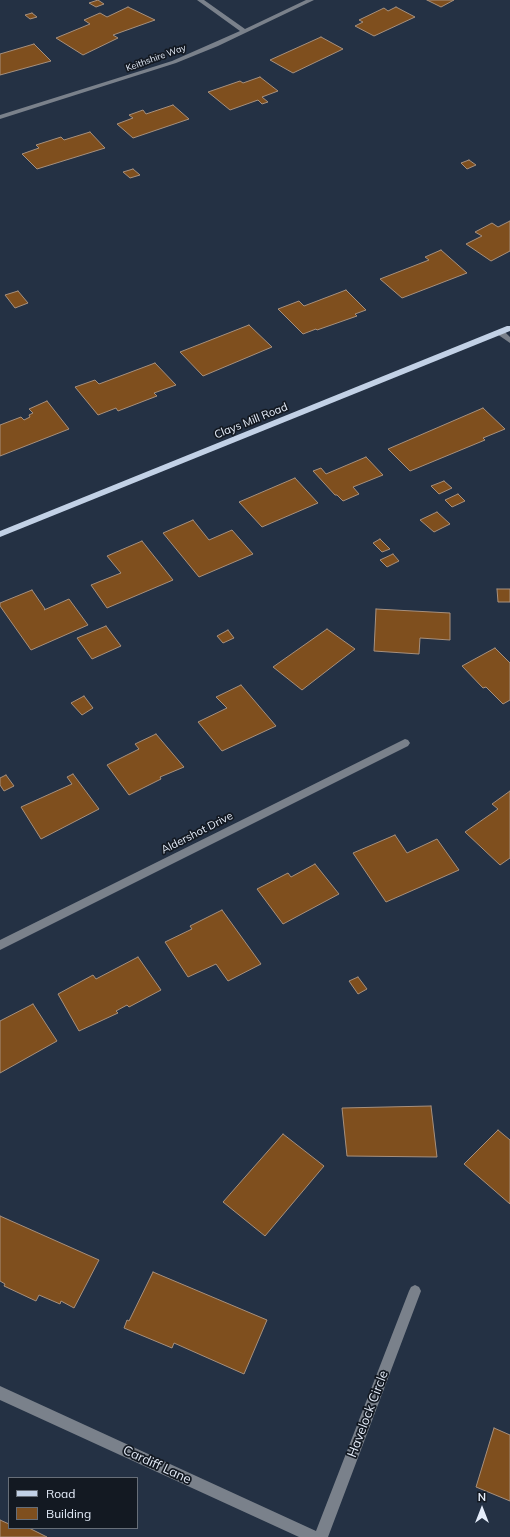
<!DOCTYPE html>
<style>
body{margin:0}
#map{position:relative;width:510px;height:1537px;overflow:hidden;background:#243144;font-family:Mulish,sans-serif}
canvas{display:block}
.legend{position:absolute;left:8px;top:1477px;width:130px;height:52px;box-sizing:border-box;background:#131922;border:1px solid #676e78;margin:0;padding:5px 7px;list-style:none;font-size:12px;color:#e5edfa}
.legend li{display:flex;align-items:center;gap:8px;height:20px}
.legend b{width:20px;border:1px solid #676e78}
.north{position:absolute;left:462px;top:1489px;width:40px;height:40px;-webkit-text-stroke:3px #131922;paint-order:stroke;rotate:0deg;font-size:11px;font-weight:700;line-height:16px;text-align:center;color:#e5edfa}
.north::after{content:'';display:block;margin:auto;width:14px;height:18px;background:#e5edfa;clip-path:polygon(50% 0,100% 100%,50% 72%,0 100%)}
</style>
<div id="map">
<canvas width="510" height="1537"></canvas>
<ul class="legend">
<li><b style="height:5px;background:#c2d1e6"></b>Road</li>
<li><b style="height:11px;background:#7f4f1e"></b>Building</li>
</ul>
<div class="north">N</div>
</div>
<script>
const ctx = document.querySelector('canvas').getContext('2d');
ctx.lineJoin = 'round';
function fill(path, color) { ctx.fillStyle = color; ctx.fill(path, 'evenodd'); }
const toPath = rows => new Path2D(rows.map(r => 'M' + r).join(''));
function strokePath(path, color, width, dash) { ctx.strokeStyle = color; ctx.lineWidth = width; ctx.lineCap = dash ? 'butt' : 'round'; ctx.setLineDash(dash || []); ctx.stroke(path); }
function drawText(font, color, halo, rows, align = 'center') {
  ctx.font = font + ' Mulish,sans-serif'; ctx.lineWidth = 3.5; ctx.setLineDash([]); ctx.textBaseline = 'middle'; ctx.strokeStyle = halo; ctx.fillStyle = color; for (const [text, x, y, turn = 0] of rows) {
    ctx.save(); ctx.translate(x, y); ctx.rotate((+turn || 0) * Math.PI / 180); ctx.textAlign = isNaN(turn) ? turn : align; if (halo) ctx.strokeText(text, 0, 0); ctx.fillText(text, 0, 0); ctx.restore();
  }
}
const building = toPath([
 [98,0,104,4,96,7,89,3,98,0],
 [427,0,454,0,441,7,427,0],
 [128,7,155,20,113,35,118,38,83,55,56,38,90,24,84,20,100,13,107,17,128,7],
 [396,7,415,17,374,36,355,26,363,22,359,20,384,8,388,11,396,7],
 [32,13,37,17,30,19,25,15,32,13],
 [321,37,343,49,293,73,270,60,321,37],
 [34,44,51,61,0,75,0,54,34,44],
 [260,77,278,91,262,97,268,102,262,104,258,100,230,110,208,92,240,81,243,83,260,77],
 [173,105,189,119,133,138,117,124,133,118,129,115,143,110,146,114,173,105],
 [90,132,105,148,37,169,22,154,39,148,36,145,61,137,64,140,90,132],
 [469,160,476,165,467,169,461,163,469,160],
 [133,169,140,175,130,178,123,172,133,169],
 [510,221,510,251,491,261,466,244,482,236,475,232,492,223,498,227,510,221],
 [441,250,467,273,402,298,380,279,429,260,425,257,441,250],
 [346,290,366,310,355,314,357,316,317,330,316,329,303,334,278,309,299,301,304,306,346,290],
 [18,291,28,303,15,308,5,295,18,291],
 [249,325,272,347,203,376,180,352,249,325],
 [155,363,176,385,154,393,157,396,118,411,116,408,98,415,75,387,95,380,99,384,155,363],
 [47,401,69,429,0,456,0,425,21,417,24,420,30,417,29,415,33,413,29,409,47,401],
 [483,408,505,429,483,438,485,440,410,471,388,449,483,408],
 [366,457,383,475,353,487,359,494,343,501,337,495,335,495,313,471,321,468,326,474,366,457],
 [295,478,318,503,262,527,239,502,295,478],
 [444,481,452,488,439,494,431,486,444,481],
 [458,494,465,501,452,507,445,500,458,494],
 [437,512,450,524,434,532,420,520,437,512],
 [193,520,209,540,232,530,253,554,199,577,163,533,193,520],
 [380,539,390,549,382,552,373,543,380,539],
 [142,541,173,580,107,608,91,585,121,573,107,556,142,541],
 [393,554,399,561,387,567,380,560,393,554],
 [497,589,510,589,510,602,498,602,497,589],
 [32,590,45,609,44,610,69,599,88,625,31,650,0,606,0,603,32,590],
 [376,609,450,613,450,640,420,638,419,654,374,651,376,609],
 [106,626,121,646,92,659,77,638,106,626],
 [327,629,355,649,302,690,273,667,327,629],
 [228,630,234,638,223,643,217,636,228,630],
 [495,648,510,663,510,700,503,704,486,687,483,688,462,666,495,648],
 [241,685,276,726,222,751,198,722,227,708,216,697,241,685],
 [84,696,93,708,82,715,71,703,84,696],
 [156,734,184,767,160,777,161,779,129,795,107,765,139,749,135,744,156,734],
 [73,774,99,809,41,839,21,807,72,784,67,777,73,774],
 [6,775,14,786,4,791,0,785,0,778,6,775],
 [510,791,510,858,500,865,465,832,498,809,492,804,510,791],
 [395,835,407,853,437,839,459,870,386,902,353,853,395,835],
 [315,864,339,894,283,924,257,889,288,873,291,877,315,864],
 [222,910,261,964,228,981,216,964,188,977,165,942,192,929,190,926,222,910],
 [138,957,161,990,129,1007,127,1005,116,1011,118,1013,79,1031,58,994,93,975,96,979,138,957],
 [358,977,367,989,358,994,349,981,358,977],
 [33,1004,57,1041,0,1073,0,1021,33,1004],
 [431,1106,437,1157,347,1156,342,1108,431,1106],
 [498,1130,510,1140,510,1204,464,1164,498,1130],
 [283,1134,324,1166,265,1236,223,1202,283,1134],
 [0,1216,99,1260,74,1308,61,1301,60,1304,39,1295,36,1301,4,1286,5,1284,0,1281,0,1216],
 [153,1272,267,1320,244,1374,174,1343,172,1348,124,1328,127,1320,129,1321,153,1272],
 [494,1428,510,1435,510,1501,476,1487,494,1428],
 [0,1520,9,1524,9,1528,29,1528,47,1537,0,1537,0,1520]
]);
fill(building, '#7f4f1e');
strokePath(building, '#a7907d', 1);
fill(toPath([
 [197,0,204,0,245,29,306,0,314,0,218,46,176,63,0,119,0,115,172,61,240,31,197,0],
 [497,330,503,330,510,337,510,343,497,334,497,330],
 [405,739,408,740,410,743,408,746,0,950,0,940,405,739],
 [415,1285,419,1287,421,1291,328,1537,299,1537,0,1400,0,1386,316,1531,409,1291,411,1287,415,1285]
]), '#7a818b');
fill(toPath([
 [507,326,510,326,510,331,0,537,0,531,507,326]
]), '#c2d1e6');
drawText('9px', '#e5edfa', '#131922', [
 ["Keithshire Way",156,58,-20]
]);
drawText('11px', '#e5edfa', '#131922', [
 ["Clays Mill Road",251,421,-22],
 ["Aldershot Drive",197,833,-27]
]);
drawText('13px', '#e5edfa', '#131922', [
 ["Havelock Circle",368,1414,-69],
 ["Cardiff Lane",157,1465,25]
]);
</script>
